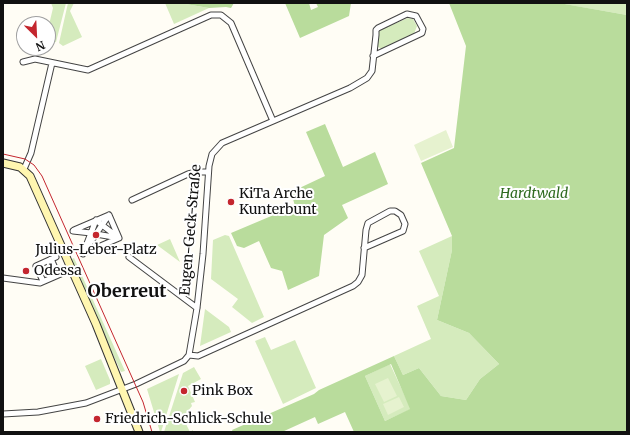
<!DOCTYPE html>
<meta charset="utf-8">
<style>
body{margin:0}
#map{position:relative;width:630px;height:435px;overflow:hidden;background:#fffdf5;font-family:Merriweather,serif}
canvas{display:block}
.frame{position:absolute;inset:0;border:4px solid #111;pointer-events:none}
.north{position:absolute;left:16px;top:16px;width:40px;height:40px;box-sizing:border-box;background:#fff;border:1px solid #a0a0a0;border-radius:50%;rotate:156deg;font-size:11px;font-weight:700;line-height:16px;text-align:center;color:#111}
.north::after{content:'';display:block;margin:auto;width:14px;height:18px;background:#c4262e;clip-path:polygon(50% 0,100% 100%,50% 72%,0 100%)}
</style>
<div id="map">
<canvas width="630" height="435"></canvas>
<div class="frame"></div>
<div class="north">N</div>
</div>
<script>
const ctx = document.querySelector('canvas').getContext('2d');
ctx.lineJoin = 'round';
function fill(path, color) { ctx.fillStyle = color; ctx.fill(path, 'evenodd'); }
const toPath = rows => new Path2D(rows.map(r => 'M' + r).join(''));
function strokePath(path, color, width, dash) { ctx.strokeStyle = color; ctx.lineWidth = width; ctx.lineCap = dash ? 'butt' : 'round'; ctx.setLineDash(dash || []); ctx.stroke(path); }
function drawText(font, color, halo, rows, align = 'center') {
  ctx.font = font + ' Merriweather,serif'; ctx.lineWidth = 4; ctx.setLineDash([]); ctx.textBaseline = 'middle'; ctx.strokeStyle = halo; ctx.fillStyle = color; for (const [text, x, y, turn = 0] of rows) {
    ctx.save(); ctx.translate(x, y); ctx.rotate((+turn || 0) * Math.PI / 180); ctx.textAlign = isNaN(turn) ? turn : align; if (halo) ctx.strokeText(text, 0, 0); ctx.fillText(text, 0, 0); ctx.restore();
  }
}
fill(toPath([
 [51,3,66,3,56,42,50,43,48,38,48,29,53,8],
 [68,3,74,3,70,11,82,37,63,46,59,43],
 [165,3,180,3,209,8,174,24],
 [558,3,627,3,627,15],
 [408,18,413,19,417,26,414,34,382,49,378,47,377,35,380,30],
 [225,235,229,236,264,317,252,323,232,307,238,299,211,279,213,240],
 [452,236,452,250,437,320,469,333,499,364,480,379,466,400,441,396,419,368,403,375,394,356,431,339,417,306,439,296,419,251],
 [170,239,180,262,157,245],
 [74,258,125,371,121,372,70,260],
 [205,309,229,327,231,332,200,346],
 [265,337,271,350,295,340,316,388,283,404,255,341],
 [101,359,110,380,110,384,96,390,85,366],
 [390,364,411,409,385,421,365,376],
 [194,367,201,379,188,386,195,402,191,403,192,406,187,412,189,420,185,422,190,432,193,430,193,432,164,432,183,373],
 [179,374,161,432,160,432,147,389]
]), '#d5ebbd');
fill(toPath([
 [180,3,234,3,231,8,226,7,209,8],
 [285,3,309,3,311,10,318,7,316,3,351,3,349,16,300,38],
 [449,3,559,3,627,15,627,432,354,432,345,412,318,424,315,417,282,432,233,432,232,430,314,394,319,390,394,356,403,375,419,368,441,396,466,400,480,379,499,364,469,333,437,320,452,250,452,236,421,163,454,148,466,46],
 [391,364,410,409,385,421,365,376],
 [325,124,343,167,375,152,388,184,342,205,348,218,324,235,319,276,288,290,282,271,271,268,259,241,244,248,237,246,231,233,295,206,291,192,325,176,306,132]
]), '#b9dc9c');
fill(toPath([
 [446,130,453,147,421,161,414,145],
 [388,378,397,396,384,402,375,384],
 [399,397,404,407,388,415,383,404]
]), '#e6f2cf');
const street = toPath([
 [23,62,35,59,88,70,211,15,221,15,231,23,273,121],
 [24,169,31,153,52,63],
 [132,200,188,174,196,172,208,172],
 [74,230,109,215,119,238,84,253],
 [73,231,91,233,96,234,119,238,102,225,96,220,91,233,83,254,96,234,102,225,109,215],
 [129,257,197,308],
 [51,259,58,275],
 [3,278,40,283,63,273],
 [43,281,36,266,56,257],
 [189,355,198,356,353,286,358,282,362,275,366,230,368,223,390,211,395,211,401,215,405,224,403,231,364,248],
 [3,414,38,412,86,403,136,384,184,361,189,355,197,308,203,254,209,166,212,154,222,143,350,88,367,78,372,71,376,35,376,30,378,28,407,14,416,16,423,29,422,33,373,56]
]);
const secondary = toPath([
 [3,163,20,167,30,176,96,324,139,432]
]);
strokePath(street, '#444', 7);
strokePath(secondary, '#333', 9);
strokePath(street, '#fff', 5);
strokePath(secondary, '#fff6b0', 7);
strokePath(toPath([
 [3,154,25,159,34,165,42,176,143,402,152,432]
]), '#c4262e', 1);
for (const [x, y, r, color] of [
 [231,202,4,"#c4262e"],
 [96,235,4,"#c4262e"],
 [26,271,4,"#c4262e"],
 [184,391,4,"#c4262e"],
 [97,419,4,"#c4262e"]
]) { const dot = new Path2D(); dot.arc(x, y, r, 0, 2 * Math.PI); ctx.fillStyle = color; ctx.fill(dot); strokePath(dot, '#fff', 1.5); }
drawText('14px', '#111', '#fff', [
 ["KiTa Arche",239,194],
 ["Kunterbunt",239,210],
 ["Julius-Leber-Platz",96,250,"center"],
 ["Odessa",34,271],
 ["Pink Box",192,391],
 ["Friedrich-Schlick-Schule",105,419]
], 'left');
drawText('italic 14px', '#2f6b1f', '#fff', [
 ["Hardtwald",534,194]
]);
drawText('14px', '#111', '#fff', [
 ["Eugen-Geck-Straße",191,230,-85]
]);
drawText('bold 18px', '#111', '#fff', [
 ["Oberreut",127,292]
]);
</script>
